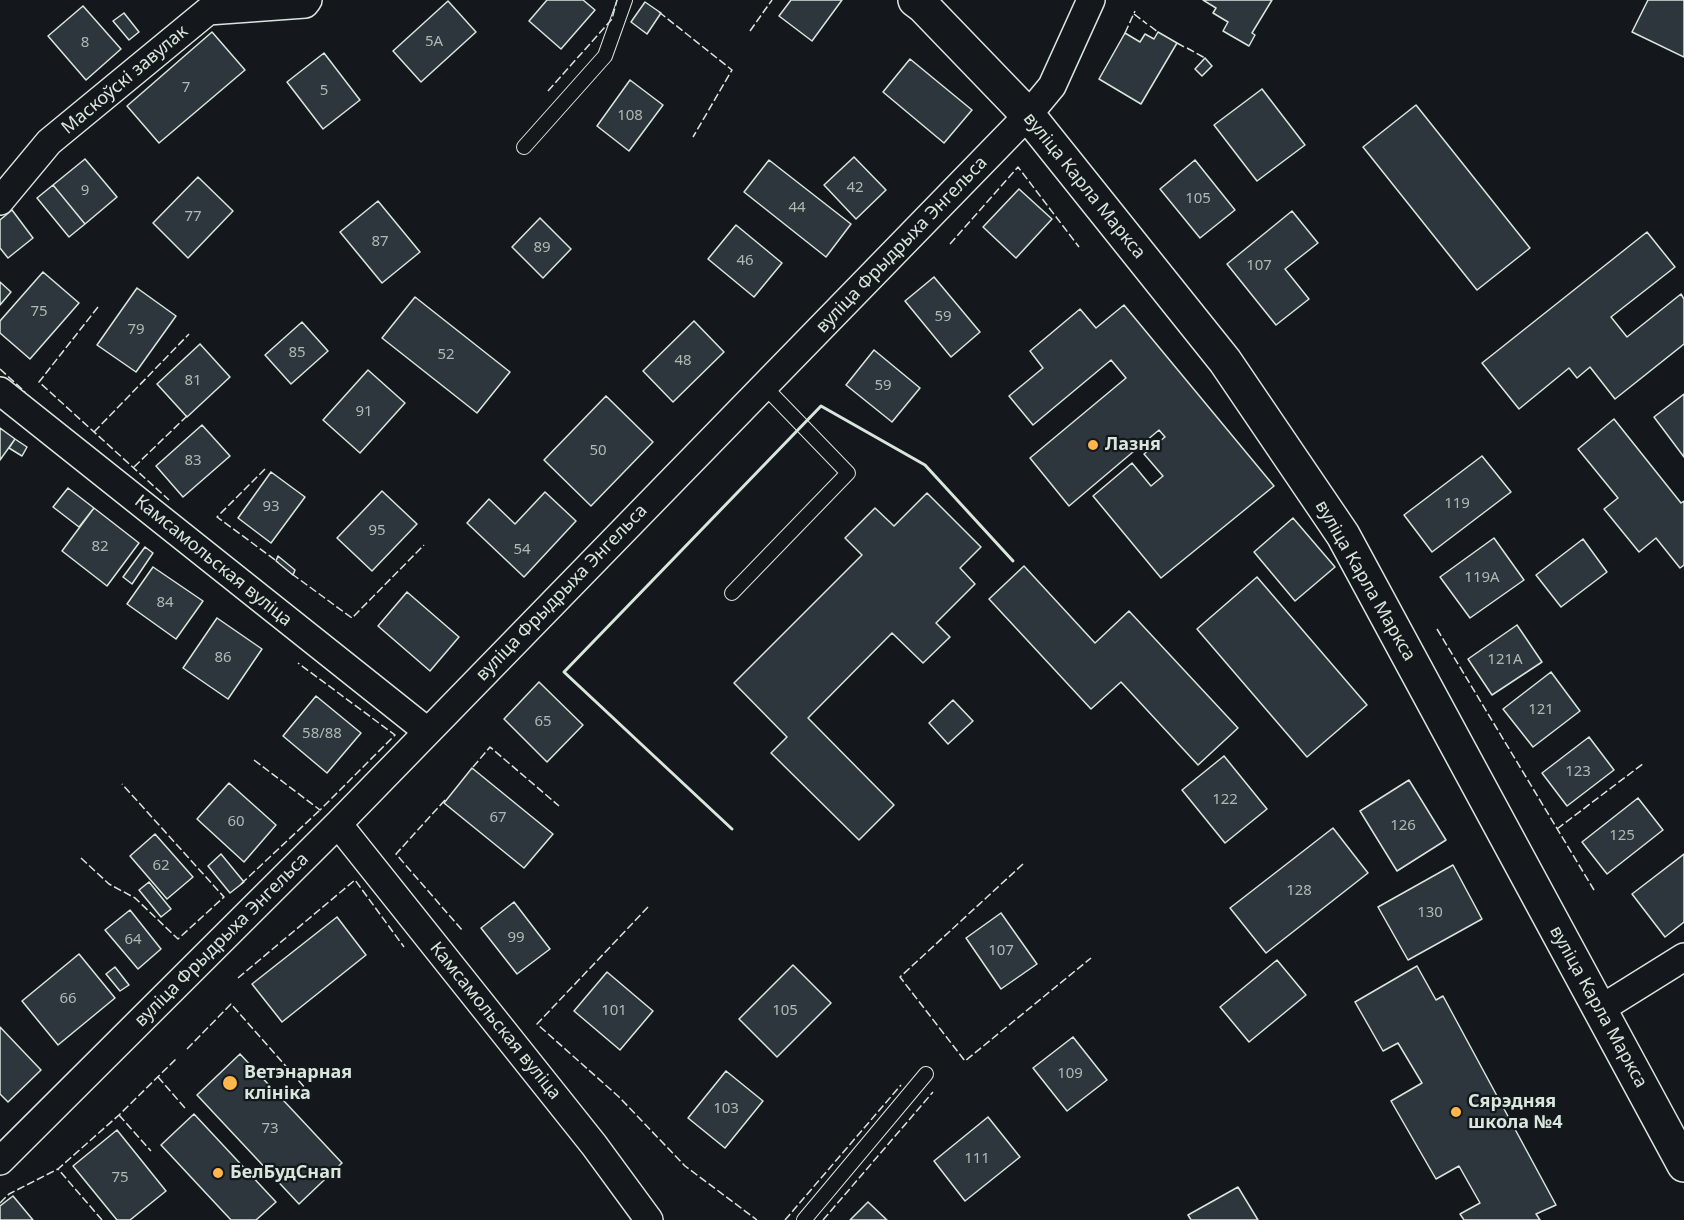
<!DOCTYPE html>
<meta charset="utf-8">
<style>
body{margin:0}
canvas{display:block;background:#14181c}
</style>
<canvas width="1684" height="1220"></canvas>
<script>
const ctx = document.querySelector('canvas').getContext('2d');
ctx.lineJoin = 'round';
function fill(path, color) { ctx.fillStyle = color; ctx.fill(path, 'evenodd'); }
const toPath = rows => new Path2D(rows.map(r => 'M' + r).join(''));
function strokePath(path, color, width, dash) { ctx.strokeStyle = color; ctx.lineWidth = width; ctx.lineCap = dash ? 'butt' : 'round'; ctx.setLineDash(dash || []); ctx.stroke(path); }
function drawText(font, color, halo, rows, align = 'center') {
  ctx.font = font + ' "Noto Sans",sans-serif'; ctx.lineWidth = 4.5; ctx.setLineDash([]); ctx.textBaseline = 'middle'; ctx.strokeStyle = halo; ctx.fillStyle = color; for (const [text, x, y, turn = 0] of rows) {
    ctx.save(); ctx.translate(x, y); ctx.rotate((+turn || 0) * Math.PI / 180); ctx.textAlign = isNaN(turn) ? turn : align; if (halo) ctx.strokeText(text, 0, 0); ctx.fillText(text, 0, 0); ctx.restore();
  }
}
const building = toPath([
 [547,0,583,0,595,10,561,49,529,21,547,0],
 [791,0,842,0,812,41,779,16,791,0],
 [1203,0,1272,0,1252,33,1255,35,1249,46,1223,31,1228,22,1213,13,1216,8,1203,0],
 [1648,0,1684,0,1684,57,1632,32,1648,0],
 [448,1,476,32,421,82,393,51,448,1],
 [645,2,661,13,647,34,631,22,645,2],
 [83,6,121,49,86,80,48,36,83,6],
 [124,13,139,32,129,40,113,21,124,13],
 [212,32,245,70,159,143,127,106,212,32],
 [1158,32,1177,43,1141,104,1099,79,1125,33,1140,42,1145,34,1154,39,1158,32],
 [324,53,360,100,323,129,287,82,324,53],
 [1205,58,1212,66,1202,76,1195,69,1205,58],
 [910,59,972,110,944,143,883,92,910,59],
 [630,80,663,105,629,151,597,126,630,80],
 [1262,89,1305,145,1257,181,1214,125,1262,89],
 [1416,105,1530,248,1477,290,1363,147,1416,105],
 [854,157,886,190,856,219,824,185,854,157],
 [85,159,117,197,85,224,53,185,85,159],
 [769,160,851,224,826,257,744,192,769,160],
 [1195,160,1235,210,1200,238,1160,189,1195,160],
 [198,177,233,211,188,258,153,223,198,177],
 [53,185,85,224,69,237,37,198,53,185],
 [1019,189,1052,219,1016,258,983,227,1019,189],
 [378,201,420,252,382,283,340,232,378,201],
 [12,210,33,238,8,258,0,248,0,220,12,210],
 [1292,211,1318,243,1285,269,1309,299,1276,325,1227,264,1292,211],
 [540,218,571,249,543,278,512,247,540,218],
 [736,225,782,263,754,297,708,259,736,225],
 [1647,232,1675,267,1611,317,1627,337,1681,294,1684,299,1684,344,1615,399,1590,367,1577,378,1569,368,1519,409,1482,363,1647,232],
 [43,272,79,303,30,359,0,333,0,321,43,272],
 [934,277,980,332,951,357,905,301,934,277],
 [0,282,11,292,0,305,0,282],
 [137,288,176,316,136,372,97,345,137,288],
 [415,297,510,372,477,413,382,338,415,297],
 [1124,305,1274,486,1161,578,1093,496,1132,463,1151,486,1163,476,1144,454,1165,437,1159,430,1069,506,1030,458,1126,378,1111,360,1033,425,1009,396,1043,368,1030,351,1080,309,1096,328,1124,305],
 [694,321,724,352,673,402,643,371,694,321],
 [302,322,328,351,291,384,265,355,302,322],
 [200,344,230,377,187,417,157,384,200,344],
 [874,350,920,388,892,422,846,385,874,350],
 [368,370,405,403,360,453,323,420,368,370],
 [1684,394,1684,457,1654,417,1684,394],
 [606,396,653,442,591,506,544,460,606,396],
 [1614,419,1681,503,1684,501,1684,565,1680,568,1656,538,1639,552,1604,509,1618,498,1578,449,1614,419],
 [202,425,230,456,183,497,156,466,202,425],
 [0,428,15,439,0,460,0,428],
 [15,439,27,447,22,456,9,448,15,439],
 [1482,456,1511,492,1432,552,1404,515,1482,456],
 [271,472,305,497,271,543,238,518,271,472],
 [68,488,94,508,79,527,53,507,68,488],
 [382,491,417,524,372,571,337,538,382,491],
 [545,492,576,521,524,577,467,523,489,499,515,524,545,492],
 [927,493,981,547,960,568,975,584,936,623,950,637,923,663,892,633,808,718,894,805,859,840,771,753,787,737,734,683,862,555,845,538,875,508,894,526,927,493],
 [94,508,139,543,107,586,62,551,94,508],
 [1293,518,1335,567,1295,601,1254,552,1293,518],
 [1494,538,1524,580,1470,618,1440,577,1494,538],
 [1583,539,1607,572,1561,607,1536,575,1583,539],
 [145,547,153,553,132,584,123,577,145,547],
 [278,556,295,570,293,575,276,561,278,556],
 [1024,566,1095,643,1129,611,1238,728,1198,765,1121,682,1091,709,989,599,1024,566],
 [153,567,203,601,176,639,127,604,153,567],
 [1257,577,1367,705,1307,757,1197,629,1257,577],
 [407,592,459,637,430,671,378,626,407,592],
 [217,618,262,649,228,699,183,668,217,618],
 [1517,625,1542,662,1492,695,1468,659,1517,625],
 [1551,672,1580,711,1533,747,1503,709,1551,672],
 [539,682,583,725,547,762,504,719,539,682],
 [316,696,361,733,327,773,283,736,316,696],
 [953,700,973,721,948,744,929,723,953,700],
 [1589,737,1614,770,1567,806,1542,773,1589,737],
 [1224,756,1267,809,1225,843,1182,790,1224,756],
 [472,768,553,834,524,868,444,803,472,768],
 [1409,780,1446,840,1397,871,1360,811,1409,780],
 [229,783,276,825,244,862,197,819,229,783],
 [1638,798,1663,830,1607,874,1582,842,1638,798],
 [1333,828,1368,873,1266,953,1230,908,1333,828],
 [155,834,193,877,167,899,130,856,155,834],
 [221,854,244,882,230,893,208,866,221,854],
 [1684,854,1684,922,1665,937,1632,894,1684,854],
 [1453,865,1482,919,1408,960,1378,907,1453,865],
 [149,882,171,909,161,917,139,890,149,882],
 [514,902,550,949,517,974,481,928,514,902],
 [130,910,161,949,138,969,105,930,130,910],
 [1001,913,1037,964,1001,989,966,938,1001,913],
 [337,917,366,955,282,1022,252,984,337,917],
 [79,954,115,998,58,1045,22,1001,79,954],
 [1277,960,1306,995,1249,1042,1220,1007,1277,960],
 [793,965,831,1003,777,1057,739,1019,793,965],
 [1417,966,1436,1000,1443,996,1556,1205,1536,1214,1540,1220,1464,1220,1460,1214,1480,1203,1459,1166,1436,1179,1391,1101,1422,1083,1398,1043,1383,1051,1355,1002,1417,966],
 [115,967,129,985,120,991,106,974,115,967],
 [607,972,653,1011,620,1050,574,1011,607,972],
 [0,1027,41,1070,8,1102,0,1094,0,1027],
 [1073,1037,1107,1080,1067,1111,1033,1068,1073,1037],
 [240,1054,342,1163,299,1204,197,1095,240,1054],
 [726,1071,763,1101,725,1148,688,1118,726,1071],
 [194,1114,276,1202,256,1220,231,1220,161,1145,194,1114],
 [988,1117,1020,1157,965,1201,934,1161,988,1117],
 [117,1130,166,1191,130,1220,117,1220,73,1166,117,1130],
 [1238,1187,1258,1220,1191,1220,1188,1215,1238,1187],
 [13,1196,33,1220,0,1220,0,1206,13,1196],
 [868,1202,887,1220,850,1220,868,1202]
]);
fill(building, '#2c363c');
strokePath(building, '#d8e6dc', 1.5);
const lane = toPath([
 [524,147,605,56,625,0],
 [732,593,848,473,764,386],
 [804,1220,926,1074]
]);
const street = toPath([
 [0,201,49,142,208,11,305,4,308,0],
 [0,391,427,731],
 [338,824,594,1145,649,1220],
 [1599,1010,1684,957],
 [0,1161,338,824,1028,115,1052,86,1091,0]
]);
const secondary = toPath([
 [915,0,923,6,1028,115,1225,361,1343,535,1684,1165]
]);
strokePath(lane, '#d8e6dc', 16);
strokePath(street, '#d8e6dc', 30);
strokePath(secondary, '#d8e6dc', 36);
strokePath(lane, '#14181c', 14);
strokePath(street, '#14181c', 27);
strokePath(secondary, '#14181c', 33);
strokePath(toPath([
 [659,12,732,70,693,137],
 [1134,14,1147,24],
 [1150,26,1158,32],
 [750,31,772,0],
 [1125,33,1135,11],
 [1177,43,1184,47],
 [1187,48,1205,58],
 [548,91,612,19,617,0],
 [950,244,1018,167,1079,247],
 [98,307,39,382,169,500],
 [0,369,25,392],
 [94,432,189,334],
 [134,467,188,415],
 [265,469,217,517,278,562],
 [292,574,352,618,424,545],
 [1437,629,1594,890],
 [254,760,320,810,395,735,298,663],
 [473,767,490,747,559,806],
 [445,800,396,854,462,930],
 [1557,829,1644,763],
 [81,858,109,884,135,898,178,939,224,897,122,784],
 [1023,864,900,977,965,1061,1091,958],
 [241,884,320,810],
 [648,907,537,1024,619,1097,685,1166,757,1220],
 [238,978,355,880,404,947],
 [187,1049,231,1004,313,1097],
 [158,1077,185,1108],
 [119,1115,151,1151],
 [0,1203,9,1194,58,1169],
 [102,1220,58,1169,119,1115,177,1058],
 [785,1220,901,1085],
 [823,1220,933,1092]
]), '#d8e6dc', 1.5, [8, 3]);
strokePath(toPath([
 [732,829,564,672,821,406,925,465,1013,561]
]), '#d8e6dc', 3);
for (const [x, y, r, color] of [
 [1093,445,6,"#ffb74d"],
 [230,1083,8,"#ffb74d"],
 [1456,1112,6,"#ffb74d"],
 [218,1173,6,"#ffb74d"]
]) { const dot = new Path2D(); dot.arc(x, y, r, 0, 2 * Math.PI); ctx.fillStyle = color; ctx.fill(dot); strokePath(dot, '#14181c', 2); }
drawText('15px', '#adbab4', null, [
 ["5А",434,42],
 ["8",85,43],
 ["7",186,88],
 ["5",324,91],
 ["108",630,116],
 ["42",855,188],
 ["9",85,191],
 ["105",1198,199],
 ["44",797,208],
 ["77",193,217],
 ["87",380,242],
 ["89",542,248],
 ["46",745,261],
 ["107",1259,266],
 ["75",39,312],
 ["59",943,317],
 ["79",136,330],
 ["85",297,353],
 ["52",446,355],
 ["48",683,361],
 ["81",193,381],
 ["59",883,386],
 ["91",364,412],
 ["50",598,451],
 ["83",193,461],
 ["119",1457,504],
 ["93",271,507],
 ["95",377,531],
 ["82",100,547],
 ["54",522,550],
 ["119А",1482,578],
 ["84",165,603],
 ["86",223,658],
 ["121А",1505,660],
 ["121",1541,710],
 ["65",543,722],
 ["58/88",322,734],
 ["123",1578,772],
 ["122",1225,800],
 ["67",498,818],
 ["60",236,822],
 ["126",1403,826],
 ["125",1622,836],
 ["62",161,866],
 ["128",1299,891],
 ["130",1430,913],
 ["99",516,938],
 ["64",133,940],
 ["107",1001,951],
 ["66",68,999],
 ["101",614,1011],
 ["105",785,1011],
 ["109",1070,1074],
 ["103",726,1109],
 ["73",270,1129],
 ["111",977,1159],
 ["75",120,1178]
]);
drawText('18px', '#d8e6dc', '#14181c', [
 ["Маскоўскі завулак",125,80,-40],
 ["вуліца Карла Маркса",1084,186,51],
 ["вуліца Фрыдрыха Энгельса",902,245,-46],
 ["Камсамольская вуліца",213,561,39],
 ["вуліца Карла Маркса",1365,581,60],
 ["вуліца Фрыдрыха Энгельса",562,593,-46],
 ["вуліца Фрыдрыха Энгельса",222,940,-45],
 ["вуліца Карла Маркса",1598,1007,61],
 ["Камсамольская вуліца",495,1021,51]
]);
drawText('bold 18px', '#d8e6dc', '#14181c', [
 ["Лазня",1105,445],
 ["Ветэнарная",244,1073],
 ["клініка",244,1094],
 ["Сярэдняя",1468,1102],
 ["школа №4",1468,1123],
 ["БелБудСнап",230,1173]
], 'left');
</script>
